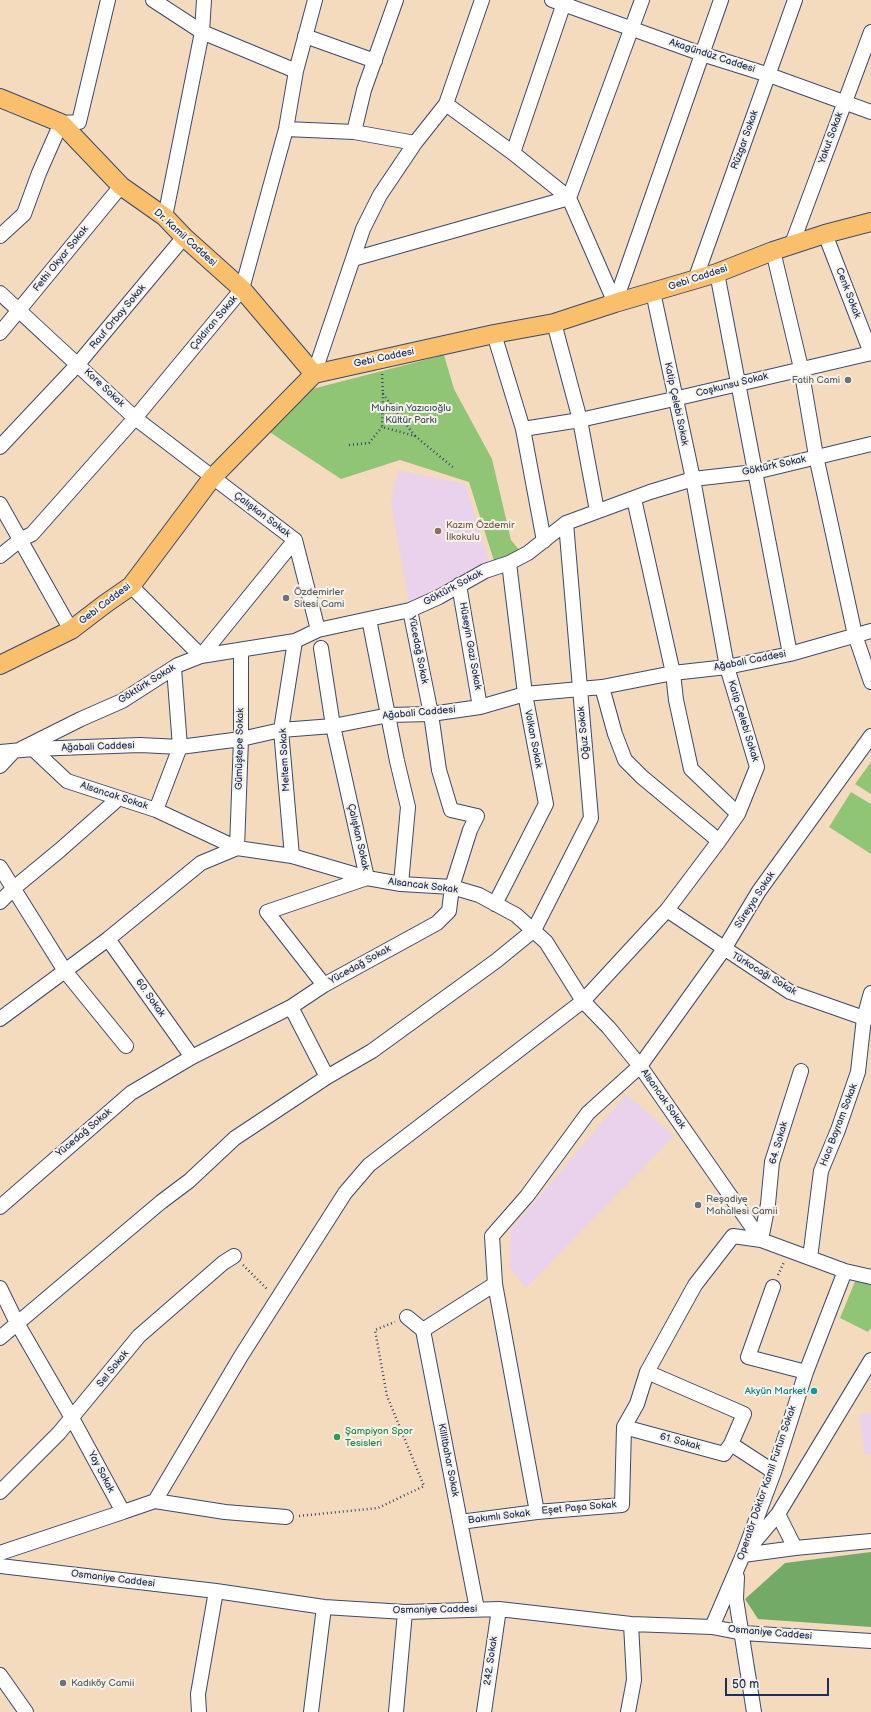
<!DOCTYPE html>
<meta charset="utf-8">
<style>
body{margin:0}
#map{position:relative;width:871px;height:1712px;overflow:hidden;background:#f4dbbe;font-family:"Balsamiq Sans",sans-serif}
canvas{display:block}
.scale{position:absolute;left:725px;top:1678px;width:104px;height:18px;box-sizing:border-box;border:2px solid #1b2f5e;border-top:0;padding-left:5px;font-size:12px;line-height:14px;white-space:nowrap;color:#1b2f5e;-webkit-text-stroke:3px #f7f3e8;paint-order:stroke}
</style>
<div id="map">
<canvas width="871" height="1712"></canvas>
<div class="scale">50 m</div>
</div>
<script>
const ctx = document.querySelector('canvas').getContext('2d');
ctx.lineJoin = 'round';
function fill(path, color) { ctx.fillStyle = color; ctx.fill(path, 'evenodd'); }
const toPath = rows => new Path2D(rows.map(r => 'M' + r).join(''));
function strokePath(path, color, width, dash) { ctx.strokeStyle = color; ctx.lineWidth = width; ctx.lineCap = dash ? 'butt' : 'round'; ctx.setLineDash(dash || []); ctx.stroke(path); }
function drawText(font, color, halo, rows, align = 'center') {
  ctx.font = font + ' "Balsamiq Sans",sans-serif'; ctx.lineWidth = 4; ctx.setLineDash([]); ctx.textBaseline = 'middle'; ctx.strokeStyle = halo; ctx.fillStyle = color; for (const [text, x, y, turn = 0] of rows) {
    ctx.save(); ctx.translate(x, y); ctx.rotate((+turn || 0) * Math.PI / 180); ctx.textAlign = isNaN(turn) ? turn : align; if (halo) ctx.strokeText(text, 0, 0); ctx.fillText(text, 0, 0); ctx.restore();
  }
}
fill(toPath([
 [398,470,465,484,489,561,409,604,391,502],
 [626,1094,674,1136,526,1288,509,1267,511,1230],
 [871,1413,871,1454,865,1455,859,1415]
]), '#ead1ec');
fill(toPath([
 [444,355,454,389,492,459,511,540,520,551,494,561,469,482,400,460,341,479,268,431,289,406,312,389],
 [871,762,871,794,855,784],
 [851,792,871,804,871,854,829,827],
 [856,1279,871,1284,871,1328,868,1332,840,1318]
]), '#91c576');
fill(toPath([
 [871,1552,871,1627,758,1619,745,1599,785,1563]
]), '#74aa67');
const minor = toPath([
 [153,0,202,32,296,71],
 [552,0,702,54,769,75,871,112],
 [305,36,375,61],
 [446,104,513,153,569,198,615,303],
 [286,129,354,132,364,90,396,0],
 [354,132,415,143],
 [513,153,565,0],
 [165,217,202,32,204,0],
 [825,234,871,353],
 [0,236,24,214,39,173,61,123,79,122,108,0],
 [792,244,871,32],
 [773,251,801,368,816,456,855,635,871,682],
 [353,259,569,198,642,0],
 [717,273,790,654],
 [695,280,795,0],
 [0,293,135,418,295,540,318,630],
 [615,303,721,0],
 [554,323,580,420,597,511],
 [0,333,121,186],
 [494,334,523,429,544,541],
 [314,374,363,229,380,195,415,143,446,104,482,0],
 [523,429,580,420,674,399,871,353],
 [0,447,78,364,184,237],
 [634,499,673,673,676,700,691,769,738,814],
 [0,504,71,630],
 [0,556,20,540,32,534,135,418,242,289,286,129,296,71,315,0],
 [459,585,480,707],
 [131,586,201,656,295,540],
 [369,619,397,761,408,807,401,884],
 [321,648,333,726,367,878,267,912,324,985],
 [602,687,615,734,625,760,642,777,719,841],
 [21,749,81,719,122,701,178,665,201,656,295,641,318,630,410,610,439,597,485,571,509,563,528,553,566,523,650,492,693,479,755,472,871,444],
 [33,749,140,745,180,747,241,739,281,730,333,726,389,715,431,714,480,707,525,694,602,687,673,673,727,667,790,654,871,631],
 [0,752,33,749,67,781,156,810,237,848,292,856,367,878,401,884,452,887,479,895,516,915,546,942,583,1001,609,1028,640,1066,761,1240,845,1271,871,1277],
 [0,766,13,752],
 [156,810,180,747,174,668],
 [292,856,281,730,295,641],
 [0,867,65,971,126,1046],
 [0,902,14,888,60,850,119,798],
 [495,904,546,804,525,694,509,563],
 [667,910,790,992,864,1018,871,1018],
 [108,939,192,1057],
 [291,1007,327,1077],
 [0,1019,108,939,201,863,237,848,241,739,241,650],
 [0,1207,131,1093,192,1057,291,1007,324,985,437,923,449,911,452,887,470,830,477,816,451,810,439,770,431,714,410,610],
 [810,1258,821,1171,838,1130,858,1072,864,1018,871,993],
 [495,1284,537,1512,622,1505,624,1427,637,1404,647,1372,695,1285,733,1236,761,1240,768,1204,772,1162,801,1071],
 [773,1287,748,1357,806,1372],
 [0,1288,17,1323,72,1418,123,1512,155,1501,225,1512,286,1517],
 [407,1317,423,1330,477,1609],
 [423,1330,495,1284,492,1236,527,1196,588,1113,640,1066,724,949,759,891,871,736],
 [0,1338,161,1202,189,1181,235,1138,327,1077,372,1051,496,961,534,930,591,818,566,523],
 [647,1372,744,1414,731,1444,774,1472],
 [624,1427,724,1454,731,1444],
 [0,1492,59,1433,139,1336,223,1263,234,1256],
 [155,1501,241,1356,345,1193,369,1165,583,1001,667,910,719,841,738,814,757,767,727,667,693,479,653,292],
 [778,1514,795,1548],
 [460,1522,537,1512],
 [750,1547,778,1514,871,1360],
 [0,1553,123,1512],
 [743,1555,795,1548,871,1541],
 [0,1566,216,1591,324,1607,405,1612,499,1609,631,1624,712,1627,743,1633,871,1641],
 [737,1577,736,1599,754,1712],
 [712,1627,743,1555,774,1472,806,1372,845,1271],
 [0,1675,26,1712],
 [199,1712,198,1694,216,1591],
 [311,1712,324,1607],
 [396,1712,405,1612],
 [484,1712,499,1609],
 [628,1712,634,1680,631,1624]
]);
const major = toPath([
 [0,98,61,123,121,186,165,217,184,237,242,289,314,374],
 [0,665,71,630,105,604,131,586,212,478,314,374,494,334,554,323,615,303,717,273,773,251,825,234,871,222]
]);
strokePath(minor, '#3c496c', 16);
strokePath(major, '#3c496c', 20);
strokePath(toPath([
 [382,374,383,394],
 [415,436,383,394,382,427,415,436,454,468],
 [349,445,369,443,382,427],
 [243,1265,268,1290],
 [778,1275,784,1262],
 [299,1516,378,1508,424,1486,387,1396,375,1330,395,1322]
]), '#3c496c', 2.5, [1, 3]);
strokePath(minor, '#fff', 14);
strokePath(major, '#f9bf6d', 18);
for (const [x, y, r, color] of [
 [848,380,4,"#6b7280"],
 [438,531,4,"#8d6e63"],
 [286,598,4,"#6b7280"],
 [698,1205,4,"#6b7280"],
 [814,1391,4,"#0f9aa8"],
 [337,1437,4,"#2e9e5b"],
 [63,1683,4,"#6b7280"]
]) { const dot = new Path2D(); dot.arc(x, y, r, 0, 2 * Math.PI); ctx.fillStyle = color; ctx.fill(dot); strokePath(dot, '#f7f3e8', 1.5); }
drawText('10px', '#1b2f5e', '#f7f3e8', [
 ["Akagündüz Caddesi",712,56,18],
 ["Yakut Sokak",831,138,-70],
 ["Rüzgar Sokak",745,140,-70],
 ["Dr. Kamil Caddesi",185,238,42],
 ["Fethi Okyar Sokak",61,259,-51],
 ["Gebi Caddesi",698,278,-18],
 ["Cenk Sokak",848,293,69],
 ["Rauf Orbay Sokak",118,317,-50],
 ["Çaldıran Sokak",214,323,-50],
 ["Gebi Caddesi",384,358,-12],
 ["Coşkunsu Sokak",732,385,-14],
 ["Kore Sokak",104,388,43],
 ["Katip Çelebi Sokak",676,404,78],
 ["Göktürk Sokak",774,466,-12],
 ["Çalışkan Sokak",262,515,37],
 ["Göktürk Sokak",453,588,-28],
 ["Gebi Caddesi",105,604,-37],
 ["Hüseyin Gazi Sokak",470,646,80],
 ["Yücedağ Sokak",418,650,79],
 ["Ağabali Caddesi",750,661,-11],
 ["Göktürk Sokak",147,684,-32],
 ["Ağabali Caddesi",419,713,-5],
 ["Katip Çelebi Sokak",743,721,73],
 ["Oğuz Sokak",584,733,-96],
 ["Volkan Sokak",533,739,79],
 ["Ağabali Caddesi",98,747,-2],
 ["Gümüştepe Sokak",240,749,-89],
 ["Meltem Sokak",285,760,-93],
 ["Alsancak Sokak",114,796,18],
 ["Çalışkan Sokak",358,837,77],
 ["Alsancak Sokak",423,886,7],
 ["Süreyya Sokak",755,900,-57],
 ["Yücedağ Sokak",360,965,-29],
 ["Türkocağı Sokak",764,974,31],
 ["60. Sokak",150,998,55],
 ["Alsancak Sokak",663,1099,55],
 ["Hacı Bayram Sokak",839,1125,-69],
 ["Yücedağ Sokak",84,1133,-40],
 ["64. Sokak",779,1143,-74],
 ["Sel Sokak",113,1369,-51],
 ["61. Sokak",680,1442,15],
 ["Killitbahar Sokak",448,1460,79],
 ["Yay Sokak",101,1472,62],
 ["Operatör Doktor Kamil Furtun Sokak",767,1483,-71],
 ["Eşet Paşa Sokak",579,1508,-5],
 ["Bakımlı Sokak",499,1517,-7],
 ["Osmaniye Caddesi",113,1579,7],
 ["Osmaniye Caddesi",435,1610,-1],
 ["Osmaniye Caddesi",770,1633,5],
 ["242. Sokak",491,1661,-82]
]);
drawText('10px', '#5b616d', '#f7f3e8', [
 ["Fatih Cami",840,380,"right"],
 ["Özdemirler",294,592],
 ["Sitesi Cami",294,604],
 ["Reşadiye",706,1199],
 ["Mahallesi Camii",706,1211],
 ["Kadıköy Camii",71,1683]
], 'left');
drawText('10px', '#385464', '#f7f3e8', [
 ["Muhsin Yazıcıoğlu",411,408],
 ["Kültür Parkı",411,420]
]);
drawText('10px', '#785e54', '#f7f3e8', [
 ["Kazım Özdemir",446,525],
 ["İlkokulu",446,537]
], 'left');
drawText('10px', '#0d838f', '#f7f3e8', [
 ["Akyün Market",806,1391]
], 'right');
drawText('10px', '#27864d', '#f7f3e8', [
 ["Şampiyon Spor",345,1431],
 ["Tesisleri",345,1443]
], 'left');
</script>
